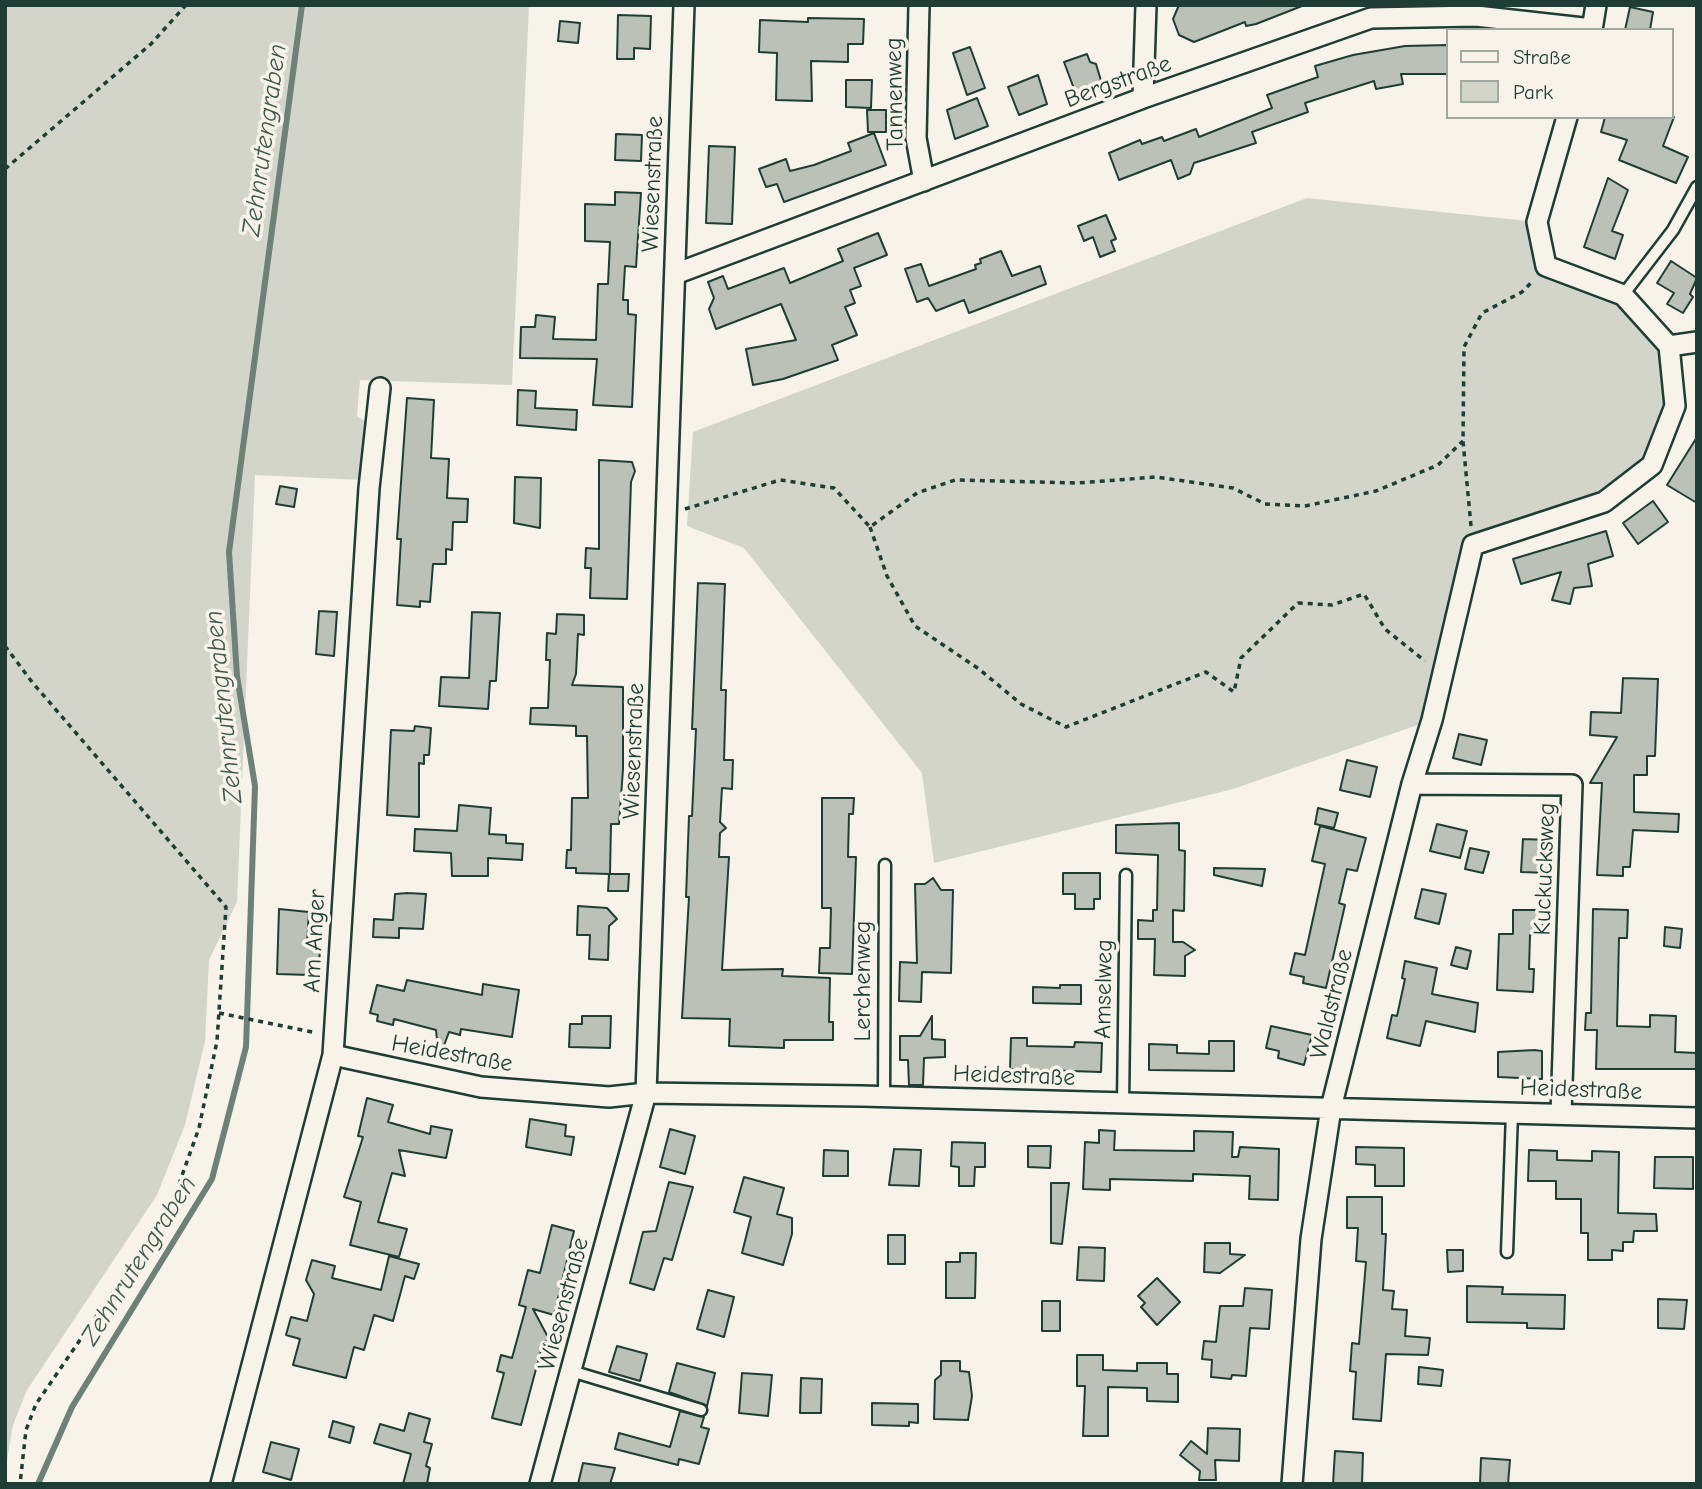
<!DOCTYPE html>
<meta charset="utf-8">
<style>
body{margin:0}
#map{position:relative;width:1702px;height:1489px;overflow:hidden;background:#f7f3e8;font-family:"Comic Neue",sans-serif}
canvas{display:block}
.frame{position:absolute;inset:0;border:7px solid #1f3d34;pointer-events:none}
.legend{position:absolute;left:1446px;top:28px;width:228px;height:91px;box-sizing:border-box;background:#f7f3e8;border:2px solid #a1aaa0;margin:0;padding:9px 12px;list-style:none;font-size:21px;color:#1f3d34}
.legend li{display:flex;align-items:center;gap:14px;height:35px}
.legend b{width:35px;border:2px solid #a1aaa0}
</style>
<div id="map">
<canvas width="1702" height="1489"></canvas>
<div class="frame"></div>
<ul class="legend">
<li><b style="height:9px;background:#f7f3e8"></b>Straße</li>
<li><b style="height:19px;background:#d3d5ca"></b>Park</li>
</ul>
</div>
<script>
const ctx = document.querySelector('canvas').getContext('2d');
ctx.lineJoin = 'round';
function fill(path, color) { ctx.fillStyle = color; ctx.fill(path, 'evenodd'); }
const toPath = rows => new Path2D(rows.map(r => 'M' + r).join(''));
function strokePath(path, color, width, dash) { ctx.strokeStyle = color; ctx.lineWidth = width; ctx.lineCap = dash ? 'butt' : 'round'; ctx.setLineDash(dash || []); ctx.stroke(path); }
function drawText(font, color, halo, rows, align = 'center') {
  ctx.font = font + ' "Comic Neue",sans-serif'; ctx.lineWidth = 7; ctx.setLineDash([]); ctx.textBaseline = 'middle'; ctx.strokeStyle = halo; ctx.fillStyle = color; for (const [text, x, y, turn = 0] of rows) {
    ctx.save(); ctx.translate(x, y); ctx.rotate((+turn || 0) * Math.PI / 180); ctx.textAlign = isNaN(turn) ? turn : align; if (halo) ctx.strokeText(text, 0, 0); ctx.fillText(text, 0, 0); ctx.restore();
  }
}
fill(toPath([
 [5,5,529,5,512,385,360,380,357,416,367,423,362,480,255,475,237,902,209,960,205,1041,185,1125,157,1195,27,1390,13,1425,5,1471],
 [1307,198,1537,222,1546,266,1623,295,1669,346,1675,406,1652,465,1604,502,1473,545,1432,720,1233,789,934,863,922,773,744,548,687,526,693,432]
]), '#d3d5ca');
strokePath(toPath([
 [38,1484,72,1407,212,1179,246,1047,255,786,237,676,229,552,302,5]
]), '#6f8077', 6);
const building = toPath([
 [1179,5,1302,5,1302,6,1256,24,1246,26,1245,22,1194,42,1179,35,1173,19,1179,5],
 [1630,7,1653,12,1650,30,1625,30,1630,7],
 [618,15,651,16,650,49,634,48,634,59,617,59,618,15],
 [808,18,864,19,863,44,848,44,848,62,811,61,812,101,776,100,777,53,759,52,760,20,808,22,808,18],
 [560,21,580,23,578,43,558,41,560,21],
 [1448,45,1448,74,1401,74,1403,84,1376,89,1374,81,1305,103,1308,112,1252,132,1256,143,1194,163,1190,174,1178,179,1171,160,1119,180,1109,153,1140,140,1142,144,1162,137,1164,141,1196,129,1199,137,1272,108,1267,95,1318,77,1315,66,1353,55,1405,46,1448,45],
 [970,47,985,88,967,95,953,53,970,47],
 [1087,54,1090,62,1096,64,1102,84,1076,94,1064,62,1087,54],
 [1038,75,1047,104,1019,115,1008,87,1038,75],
 [846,80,872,80,871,108,846,107,846,80],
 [977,98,988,126,955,139,947,110,977,98],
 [867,110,886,110,886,132,868,132,867,110],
 [1605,117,1674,117,1663,146,1688,157,1676,183,1619,160,1627,140,1601,132,1605,117],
 [874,133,886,165,784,202,777,184,766,187,759,169,786,159,790,171,814,165,851,151,848,143,874,133],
 [616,134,642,135,641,161,615,160,616,134],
 [709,146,735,147,732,224,706,223,709,146],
 [1608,178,1628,190,1612,231,1623,235,1615,259,1584,247,1608,178],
 [615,192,641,193,636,267,625,266,623,300,628,300,628,314,636,315,632,407,593,405,597,359,520,358,521,327,535,327,536,315,555,317,553,339,596,340,598,284,608,284,610,242,585,241,585,204,615,205,615,192],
 [1106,215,1116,239,1111,241,1115,251,1100,257,1093,237,1084,241,1078,226,1106,215],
 [878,233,887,255,854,268,861,286,850,290,855,303,845,307,857,335,832,345,838,360,783,379,753,385,746,349,796,340,781,304,716,329,709,309,714,298,708,282,723,276,728,289,784,268,790,283,843,261,838,249,878,233],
 [1001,251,1012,276,1040,266,1046,284,969,313,964,300,936,311,928,298,917,302,905,269,921,264,929,286,976,269,975,265,981,263,980,259,1001,251],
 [1671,261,1697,278,1690,294,1693,297,1683,313,1667,304,1674,293,1657,283,1671,261],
 [518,390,536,391,535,408,577,410,576,430,517,425,518,390],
 [407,398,434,400,431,458,449,459,447,498,468,499,467,522,453,522,452,550,446,549,446,564,433,564,430,602,420,601,420,607,397,605,401,539,397,539,407,398],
 [1697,437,1697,503,1667,485,1697,437],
 [599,460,632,462,635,471,631,482,627,599,590,598,591,568,585,568,586,548,599,549,599,460],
 [515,477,541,478,540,528,514,523,515,477],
 [280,486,297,489,294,507,276,504,280,486],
 [1653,501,1668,522,1638,544,1623,523,1653,501],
 [1606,531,1613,556,1588,564,1592,586,1574,588,1570,604,1552,600,1561,572,1521,584,1513,559,1606,531],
 [698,583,725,584,721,690,726,690,724,760,733,760,732,789,722,788,720,822,726,828,720,833,719,857,729,857,722,970,783,969,782,976,830,978,829,1022,833,1022,833,1040,784,1040,784,1048,729,1046,730,1019,682,1018,689,897,686,897,689,816,692,816,696,729,692,729,698,583],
 [319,611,337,612,334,656,316,654,319,611],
 [472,612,500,613,496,681,490,681,488,709,439,706,441,677,469,678,472,612],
 [557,614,584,615,584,635,578,634,576,674,572,685,623,687,623,769,619,824,611,824,610,874,629,874,628,891,608,891,609,874,576,873,576,868,566,868,567,850,571,850,572,798,588,798,587,736,576,736,576,726,530,724,531,708,548,708,550,660,546,660,547,633,556,634,557,614],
 [1623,678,1658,679,1655,756,1647,756,1647,775,1634,775,1634,812,1679,814,1678,832,1633,830,1630,867,1623,867,1623,876,1597,875,1602,783,1590,783,1617,737,1590,735,1591,712,1621,713,1623,678],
 [415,726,431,728,429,755,424,755,424,764,419,763,419,817,387,815,391,730,414,731,415,726],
 [1459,734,1487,740,1481,765,1453,758,1459,734],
 [1347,760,1377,767,1370,797,1340,790,1347,760],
 [822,798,854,798,853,814,849,814,848,857,856,857,852,974,819,973,820,948,830,948,831,908,822,908,822,798],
 [459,805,491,808,489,834,506,835,506,843,523,844,522,860,488,858,488,876,452,876,451,853,414,851,415,829,457,831,459,805],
 [1318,808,1338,813,1334,828,1315,824,1318,808],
 [1179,823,1179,850,1185,851,1184,911,1173,910,1173,942,1183,942,1195,950,1185,956,1185,976,1154,975,1155,939,1138,939,1138,920,1153,921,1153,910,1157,910,1158,855,1116,853,1116,825,1179,823],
 [1437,824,1467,831,1460,858,1430,851,1437,824],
 [1320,826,1366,838,1357,871,1347,869,1339,903,1345,905,1326,988,1303,983,1304,977,1290,974,1295,953,1305,955,1325,864,1312,861,1320,826],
 [1523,839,1550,840,1549,873,1521,872,1523,839],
 [1470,848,1489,852,1483,873,1465,869,1470,848],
 [1214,868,1265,869,1262,886,1214,875,1214,868],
 [1063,873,1100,873,1100,899,1094,899,1094,909,1075,909,1075,894,1063,894,1063,873],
 [933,878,941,890,953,890,951,973,922,972,921,1002,899,1001,900,962,917,963,915,884,925,884,933,878],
 [1422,889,1446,894,1439,924,1415,918,1422,889],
 [408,893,426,894,423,929,399,928,399,938,373,937,374,919,393,920,395,894,408,893],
 [578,906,607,908,617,919,609,926,608,960,589,959,590,935,577,935,578,906],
 [279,909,309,912,307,944,311,948,320,949,319,965,310,965,310,975,277,974,279,909],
 [1593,909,1628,910,1627,938,1619,938,1617,1026,1650,1027,1650,1015,1676,1016,1675,1052,1697,1053,1697,1069,1596,1069,1597,1030,1585,1030,1586,1013,1591,1013,1593,909],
 [1513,910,1543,910,1543,935,1530,935,1529,969,1534,969,1533,992,1497,990,1499,934,1513,934,1513,910],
 [1665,927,1682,929,1680,948,1664,946,1665,927],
 [1456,947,1471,951,1467,969,1451,965,1456,947],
 [1405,961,1437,968,1432,994,1478,1003,1475,1032,1426,1021,1420,1046,1387,1038,1392,1015,1397,1016,1405,979,1402,978,1405,961],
 [407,980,482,995,483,984,519,990,512,1037,461,1029,460,1035,449,1032,439,1059,436,1030,394,1019,393,1025,377,1021,378,1015,370,1013,377,985,404,991,407,980],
 [1060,985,1081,985,1081,1004,1033,1003,1033,987,1060,988,1060,985],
 [582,1016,611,1016,610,1048,569,1047,570,1024,582,1024,582,1016],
 [932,1016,932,1039,945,1040,945,1057,924,1058,923,1085,909,1085,908,1060,900,1060,900,1036,920,1036,932,1016],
 [1271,1026,1312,1035,1304,1065,1278,1058,1279,1051,1266,1048,1271,1026],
 [1011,1038,1027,1038,1027,1046,1074,1047,1075,1042,1102,1043,1101,1072,1010,1069,1011,1038],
 [1209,1041,1234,1041,1234,1071,1149,1070,1149,1044,1177,1045,1177,1053,1209,1054,1209,1041],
 [1534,1050,1542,1051,1542,1079,1498,1077,1498,1052,1534,1050],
 [367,1098,393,1105,388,1122,430,1134,431,1126,452,1130,446,1158,399,1150,405,1176,392,1173,378,1222,407,1229,399,1257,350,1245,361,1202,344,1197,363,1137,358,1136,367,1098],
 [530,1119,566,1125,565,1136,574,1137,571,1155,526,1147,530,1119],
 [670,1129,695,1136,685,1174,660,1167,670,1129],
 [1099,1130,1115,1131,1114,1150,1194,1151,1194,1131,1233,1132,1232,1157,1238,1157,1240,1147,1279,1149,1278,1200,1249,1199,1250,1176,1193,1174,1193,1181,1110,1179,1110,1190,1083,1189,1085,1142,1099,1143,1099,1130],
 [952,1142,985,1143,985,1167,975,1167,974,1186,959,1186,959,1167,951,1166,952,1142],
 [1028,1146,1051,1146,1050,1168,1028,1167,1028,1146],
 [1356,1147,1404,1148,1404,1186,1375,1186,1375,1165,1356,1164,1356,1147],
 [894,1149,921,1150,919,1186,889,1185,894,1149],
 [824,1150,848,1151,848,1176,823,1176,824,1150],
 [1529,1150,1557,1151,1557,1160,1592,1161,1592,1151,1619,1152,1618,1213,1656,1214,1657,1231,1634,1231,1633,1242,1623,1242,1623,1251,1612,1250,1612,1260,1588,1260,1588,1233,1581,1233,1581,1199,1556,1199,1556,1181,1528,1181,1529,1150],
 [1655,1157,1693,1157,1693,1189,1654,1188,1655,1157],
 [744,1177,784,1188,777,1214,792,1218,792,1234,783,1265,742,1253,751,1217,734,1212,744,1177],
 [669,1182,693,1187,672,1260,664,1258,654,1290,630,1283,643,1232,656,1231,669,1182],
 [1051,1183,1069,1183,1062,1244,1051,1243,1051,1183],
 [1347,1197,1382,1197,1382,1234,1386,1234,1383,1290,1394,1291,1392,1309,1407,1310,1405,1336,1430,1338,1428,1355,1386,1354,1381,1421,1353,1419,1356,1372,1350,1371,1352,1343,1359,1344,1366,1262,1356,1261,1358,1228,1347,1228,1347,1197],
 [552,1225,574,1231,554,1315,533,1309,549,1339,543,1343,521,1425,492,1418,504,1373,497,1371,501,1355,512,1358,526,1307,519,1305,528,1270,540,1273,552,1225],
 [888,1235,905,1235,905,1264,888,1264,888,1235],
 [1205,1243,1230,1243,1230,1254,1245,1255,1220,1273,1204,1272,1205,1243],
 [1079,1247,1105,1248,1104,1281,1077,1280,1079,1247],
 [1447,1250,1463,1250,1463,1271,1448,1272,1447,1250],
 [960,1253,976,1253,975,1298,946,1298,946,1262,960,1262,960,1253],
 [389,1256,419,1264,414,1279,405,1276,393,1321,374,1315,364,1350,354,1347,346,1378,293,1365,300,1339,286,1335,291,1317,307,1321,314,1294,306,1280,312,1260,335,1266,332,1278,381,1290,389,1256],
 [1157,1278,1180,1302,1157,1325,1141,1307,1145,1303,1138,1296,1157,1278],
 [1467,1286,1503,1287,1502,1294,1565,1295,1564,1329,1527,1328,1527,1323,1467,1322,1467,1286],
 [1245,1288,1272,1290,1269,1329,1250,1328,1246,1376,1232,1375,1231,1379,1211,1377,1212,1360,1202,1359,1204,1341,1216,1342,1220,1306,1243,1306,1245,1288],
 [708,1290,734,1297,724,1337,697,1329,708,1290],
 [1658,1299,1687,1300,1684,1329,1658,1328,1658,1299],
 [1042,1301,1060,1301,1060,1331,1042,1331,1042,1301],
 [617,1346,647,1354,640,1381,609,1372,617,1346],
 [1077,1355,1103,1355,1103,1370,1137,1371,1137,1363,1167,1363,1167,1374,1178,1374,1178,1402,1147,1401,1147,1388,1108,1387,1108,1436,1083,1436,1085,1386,1077,1386,1077,1355],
 [941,1361,960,1361,960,1371,969,1372,972,1396,968,1420,934,1419,935,1380,941,1375,941,1361],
 [677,1363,715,1373,707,1406,669,1392,677,1363],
 [1419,1367,1443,1370,1441,1386,1418,1384,1419,1367],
 [742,1373,772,1375,768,1416,739,1413,742,1373],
 [801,1378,822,1379,821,1413,800,1413,801,1378],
 [872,1403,918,1404,918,1423,909,1422,909,1426,872,1425,872,1403],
 [680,1411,704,1417,701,1427,709,1429,699,1464,679,1459,678,1465,615,1449,619,1433,670,1447,680,1411],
 [409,1413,430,1419,424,1442,432,1444,426,1466,430,1468,427,1484,403,1484,411,1454,374,1443,380,1424,404,1431,409,1413],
 [333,1421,354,1427,350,1443,329,1437,333,1421],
 [1208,1428,1240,1429,1239,1461,1215,1460,1216,1480,1199,1480,1200,1471,1180,1455,1191,1441,1207,1454,1208,1428],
 [271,1442,299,1449,291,1480,263,1472,271,1442],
 [1335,1451,1363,1453,1362,1484,1333,1484,1335,1451],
 [1481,1458,1510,1460,1508,1484,1480,1484,1481,1458],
 [583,1463,615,1468,610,1484,578,1484,583,1463]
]);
fill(building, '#bbc1b6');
strokePath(building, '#1f3d34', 2);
const lane = toPath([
 [1623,295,1673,230,1697,187],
 [884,1097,885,865],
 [1123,1104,1126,875],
 [1507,1252,1512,1113],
 [571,1371,701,1410]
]);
const street = toPath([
 [919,5,916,138,924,181],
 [1592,30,1596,5],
 [1143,98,1146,5],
 [675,274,1143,98,1371,18,1476,16,1592,29],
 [1669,346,1697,342],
 [1412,784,1572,785,1561,1114],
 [333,1055,481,1087,609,1097,646,1093,861,1096,1697,1118],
 [221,1484,333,1055,369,488,380,388],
 [540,1484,646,1093,684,5],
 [1292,1484,1311,1239,1331,1108,1412,784,1432,720,1473,545,1604,502,1652,465,1675,406,1669,346,1623,295,1546,266,1537,222,1567,117]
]);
strokePath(lane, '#1f3d34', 15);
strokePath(street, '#1f3d34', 24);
strokePath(toPath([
 [5,169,151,44,186,5],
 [685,509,780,480,834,488,870,527,917,493,955,480,1077,483,1156,477,1233,488,1265,504,1305,506,1376,491,1438,465,1463,441],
 [1471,526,1463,441,1464,347,1482,313,1522,292,1533,281],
 [870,527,887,576,915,626,979,669,1021,704,1066,727,1206,672,1234,692,1241,658,1298,603,1332,605,1364,594,1385,629,1425,661],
 [5,646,32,682,226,907,217,1041,199,1128,170,1209,36,1404,26,1430,20,1484],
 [219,1013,317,1033]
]), '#1f3d34', 3.5, [5, 5]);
strokePath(lane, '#f7f3e8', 10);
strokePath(street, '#f7f3e8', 19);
drawText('24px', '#1f3d34', '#f7f3e8', [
 ["Bergstraße",1118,82,-20],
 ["Tannenweg",895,94,-91],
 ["Wiesenstraße",653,184,-88],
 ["Wiesenstraße",634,751,-88],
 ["Kuckucksweg",1545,869,-88],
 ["Am Anger",315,941,-87],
 ["Lerchenweg",863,981,-90],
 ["Amselweg",1104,989,-89],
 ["Waldstraße",1332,1004,-76],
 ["Heidestraße",452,1054,10],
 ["Heidestraße",1014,1076,2],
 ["Heidestraße",1581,1090,2],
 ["Wiesenstraße",564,1304,-75]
]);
drawText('italic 26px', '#405950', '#f7f3e8', [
 ["Zehnrutengraben",265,140,-82],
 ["Zehnrutengraben",224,707,-96],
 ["Zehnrutengraben",139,1261,-58]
]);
</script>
